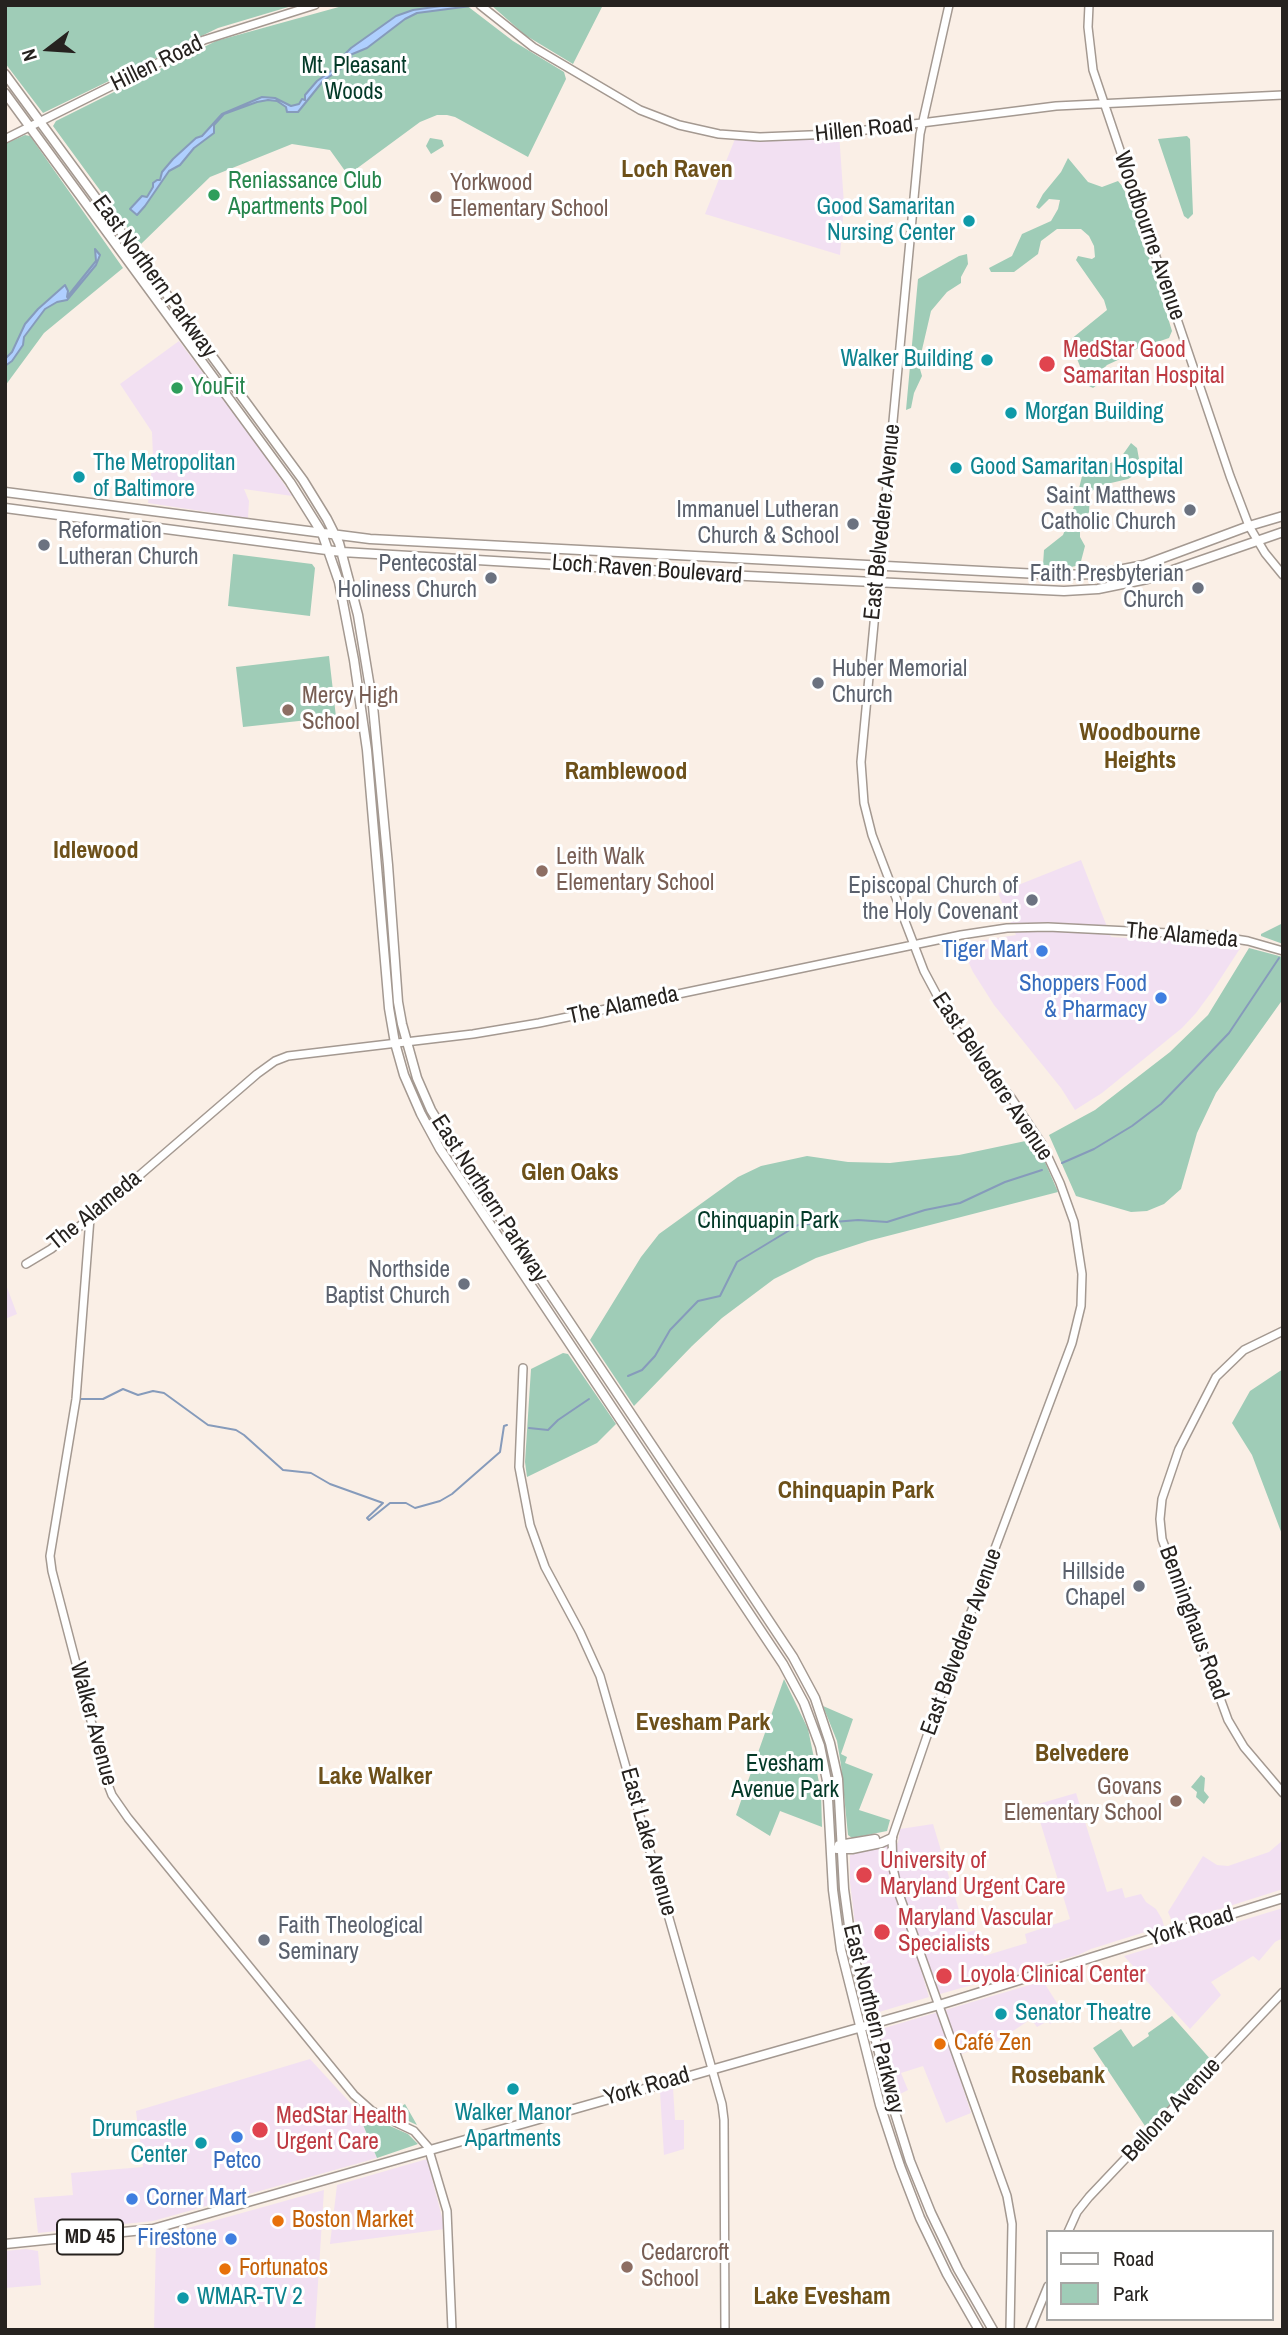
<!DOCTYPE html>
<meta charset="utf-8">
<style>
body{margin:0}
#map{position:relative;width:1288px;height:2335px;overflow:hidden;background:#faefe6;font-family:"Archivo Narrow",sans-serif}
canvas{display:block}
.frame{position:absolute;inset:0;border:7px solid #26221f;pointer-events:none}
.legend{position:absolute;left:1046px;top:2230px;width:228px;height:91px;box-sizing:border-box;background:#fff;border:2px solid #a8a7a5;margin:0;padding:9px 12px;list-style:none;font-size:21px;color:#26221f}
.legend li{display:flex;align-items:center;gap:14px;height:35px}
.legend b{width:35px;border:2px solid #a8a7a5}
.north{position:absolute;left:14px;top:14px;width:70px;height:70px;-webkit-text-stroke:5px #fff;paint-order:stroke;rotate:253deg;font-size:19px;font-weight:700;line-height:28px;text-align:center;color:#26221f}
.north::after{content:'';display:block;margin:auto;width:24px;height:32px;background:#26221f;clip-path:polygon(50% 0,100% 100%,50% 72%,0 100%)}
</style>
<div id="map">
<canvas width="1288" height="2335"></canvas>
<div class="frame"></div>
<ul class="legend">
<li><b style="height:9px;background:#fff"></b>Road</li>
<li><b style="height:19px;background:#9fccb7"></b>Park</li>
</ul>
<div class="north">N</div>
</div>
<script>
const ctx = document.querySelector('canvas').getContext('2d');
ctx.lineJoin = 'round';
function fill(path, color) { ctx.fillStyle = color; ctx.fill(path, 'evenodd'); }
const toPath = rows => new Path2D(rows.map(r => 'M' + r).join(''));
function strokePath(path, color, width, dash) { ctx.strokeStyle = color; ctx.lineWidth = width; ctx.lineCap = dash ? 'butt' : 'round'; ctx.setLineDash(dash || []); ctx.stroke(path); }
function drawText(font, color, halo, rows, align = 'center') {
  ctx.font = font + ' "Archivo Narrow",sans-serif'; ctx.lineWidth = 6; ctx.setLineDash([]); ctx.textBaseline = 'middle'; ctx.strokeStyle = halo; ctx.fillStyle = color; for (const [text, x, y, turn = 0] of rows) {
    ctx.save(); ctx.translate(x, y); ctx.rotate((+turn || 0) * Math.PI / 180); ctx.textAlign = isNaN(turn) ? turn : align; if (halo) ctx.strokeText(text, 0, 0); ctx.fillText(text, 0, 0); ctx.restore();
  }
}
fill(toPath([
 [839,133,844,204,840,255,705,214,737,134],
 [179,341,258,446,292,496,244,489,249,501,248,518,148,503,153,457,152,432,120,384],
 [1081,860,1111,937,1217,943,1241,947,1213,990,1196,1013,1182,1028,1102,1093,1075,1110,1061,1088,994,1005,973,972,960,944,1016,935,998,893],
 [5,1282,17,1314,5,1319],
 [1076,1793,1107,1892,1122,1888,1125,1898,1141,1894,1146,1902,1156,1909,1162,1919,1164,1926,1091,1949,1078,1955,940,1994,931,1970,922,1973,929,1997,876,2013,873,2011,855,1924,850,1882,850,1855,898,1843,900,1829,933,1824,966,1933,975,1930,984,1956,1027,1943,1025,1934,1070,1919,1035,1805],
 [1283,1840,1283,1889,1173,1924,1168,1912,1203,1856,1217,1865,1228,1866,1269,1852],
 [1283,1908,1283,1938,1275,1942,1259,1961,1253,1956,1211,1982,1221,1995,1190,2029,1124,1956],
 [1043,1981,1064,2014,1050,2024,1048,2021,1037,2027,1031,2019,998,2041,953,2057,971,2113,946,2123,923,2066,901,2073,908,2090,896,2096,879,2033,881,2029],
 [310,2059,356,2109,377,2158,153,2221,38,2233,34,2198,73,2195,71,2173,143,2167,136,2111],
 [673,2088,675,2120,684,2120,684,2149,664,2155,660,2092],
 [427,2159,445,2229,330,2244,337,2185],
 [324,2190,315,2330,154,2330,156,2237],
 [26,2249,38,2251,41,2285,5,2288,5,2251]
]), '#f2e0f2');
fill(toPath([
 [5,5,295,5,218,28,43,113,5,63],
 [346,5,466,5,513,41,564,72,566,79,528,157,455,117,447,115,437,115,420,122,348,175,330,150,292,144,210,177,140,245,53,126,56,121,216,41],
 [491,5,603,5,573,64,525,35],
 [25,135,30,136,123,268,44,333,5,386,5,144],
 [1187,136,1190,139,1193,214,1188,219,1184,216,1158,139],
 [430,138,442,140,444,146,431,154,426,146],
 [1068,158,1088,182,1102,187,1118,181,1123,187,1141,231,1172,331,1169,338,1128,352,1120,359,1107,365,1101,371,1097,385,1093,388,1087,385,1070,340,1107,310,1104,300,1076,260,1078,256,1092,259,1095,257,1094,246,1089,236,1081,229,1057,229,1041,241,1038,254,1014,272,991,272,989,268,1012,256,1022,234,1051,221,1058,209,1060,200,1049,199,1039,209,1036,207,1043,194,1061,172],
 [967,254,968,264,961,277,961,283,947,292,931,311,921,354,920,369,922,376,914,393,911,408,906,410,918,279,959,256],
 [1131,443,1137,448,1139,459,1136,474,1128,479,1098,486,1090,493,1089,512,1080,529,1080,537,1085,546,1080,565,1067,568,1043,565,1044,550,1063,535,1076,501,1082,476,1086,471,1119,460],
 [233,554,312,564,315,568,310,616,228,606],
 [329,656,336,717,243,727,236,667],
 [1283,923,1283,944,1261,936,1261,934],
 [1249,948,1283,957,1283,999,1216,1093,1197,1133,1181,1189,1164,1204,1147,1211,1131,1212,1076,1196,1049,1135,1095,1110,1170,1052,1208,1015],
 [1035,1139,1058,1192,868,1241,816,1258,774,1279,722,1318,692,1346,634,1406,590,1340,641,1257,659,1234,738,1177,761,1166,807,1156,848,1162,890,1163,959,1155],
 [563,1353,568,1354,616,1424,597,1443,527,1477,525,1462,531,1369],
 [1283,1369,1283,1537,1252,1455,1232,1423,1250,1391],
 [784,1679,808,1729,821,1792,822,1827,780,1811,770,1836,736,1815],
 [823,1706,853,1719,841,1754,847,1757,845,1763,873,1774,859,1810,890,1820,887,1831,852,1838,848,1835,841,1765,837,1741],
 [1201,1775,1205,1778,1204,1791,1209,1797,1204,1804,1196,1797,1197,1792,1191,1787],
 [1172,2016,1212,2061,1147,2129,1093,2048,1121,2029,1133,2047,1149,2036,1148,2033],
 [405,2104,417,2125,391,2113],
 [365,2115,408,2134,418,2144,377,2158,361,2120]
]), '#9fccb7');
const water = toPath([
 [448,5,471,6,417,13,405,19,367,48,350,55,352,58,348,64,323,81,298,112,287,112,286,107,277,101,268,100,257,102,224,114,214,125,214,133,194,148,180,165,169,171,145,206,137,215,130,209,142,196,147,197,153,187,153,183,157,180,160,180,162,172,173,159,196,138,202,136,222,114,262,97,275,98,291,106,299,104,302,99,305,100,305,95,317,81,338,66,343,56,351,48,396,16,413,10,448,5],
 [95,249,100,255,96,265,67,300,57,302,45,309,24,337,23,345,12,361,5,366,5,359,12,352,25,324,38,309,65,285,68,291,67,297,96,261,95,249]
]);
fill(water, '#afcffe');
strokePath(water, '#869bbb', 2);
strokePath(toPath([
 [1062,1163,1094,1149,1132,1126,1161,1104,1229,1033,1279,958],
 [628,1376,642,1370,655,1356,670,1330,698,1301,720,1296,737,1262,798,1225,858,1220,887,1222,925,1210,960,1203,1005,1182,1042,1170],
 [81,1399,103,1399,123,1389,138,1395,153,1391,164,1393,208,1425,236,1430,244,1435,283,1470,311,1473,330,1484,383,1503,367,1518,369,1520,390,1503,406,1503,415,1508,440,1501,452,1494,500,1452,504,1426,507,1425],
 [529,1428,548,1430,558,1420,589,1399]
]), '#869bbb', 2);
const secondary = toPath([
 [480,5,533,47,640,110,679,125,719,134,760,137,834,134,1056,106,1283,95],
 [949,5,920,134,861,762,864,803,872,835,924,971,954,1027,1012,1099,1042,1144,1060,1183,1074,1222,1082,1274,1081,1306,1072,1343,952,1663,892,1838,893,1868,899,1894,1007,2196,1012,2224,1010,2330],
 [1089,5,1088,27,1093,70,1230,476,1249,526,1265,553,1283,575],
 [5,139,204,40,315,5],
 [90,1218,76,1399,50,1556,52,1571,107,1782,112,1795,128,1818,354,2095,372,2111,414,2131,428,2147,447,2211,452,2330],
 [26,1264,51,1249,90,1218,257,1074,275,1061,288,1056,473,1034,539,1023,961,935,1007,928,1048,927,1209,935,1248,941,1283,951],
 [1283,1331,1244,1350,1216,1377,1179,1449,1162,1499,1160,1519,1162,1539,1228,1720,1244,1747,1283,1793],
 [523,1368,519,1467,530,1525,545,1567,580,1632,600,1676,722,2104,724,2120,725,2330],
 [1068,2232,1077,2212,1089,2197,1283,1992],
 [1030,2330,1048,2286]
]);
const primary = toPath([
 [5,74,303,480,327,519,339,543,358,615,373,706,388,865,398,1002,402,1024,417,1078,431,1110,464,1164,728,1559,793,1657,815,1698,830,1743,838,1779,844,1889,852,1948,892,2103,910,2161,931,2213,958,2269,993,2330],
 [5,93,290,482,322,533,339,582,354,660,367,750,389,1008,395,1043,404,1075,421,1114,440,1149,783,1664,804,1703,820,1746,827,1781,833,1890,841,1950,880,2105,900,2166,920,2218,947,2274,979,2330],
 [5,492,370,539,1058,575,1098,574,1144,565,1249,526,1283,516],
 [5,508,342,552,747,576,1064,591,1098,589,1147,579,1283,532],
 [839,1845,875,1839],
 [837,1849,852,1849,881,1843,892,1838],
 [5,2244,153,2229,939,2005,1283,1898]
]);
strokePath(secondary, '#a49991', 10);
strokePath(primary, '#a49991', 11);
strokePath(secondary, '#fff', 7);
strokePath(primary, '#fff', 8);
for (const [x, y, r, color] of [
 [214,195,7,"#2e9e5b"],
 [436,197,7,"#8d6e63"],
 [969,221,7,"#0f9aa8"],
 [987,360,7,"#0f9aa8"],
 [1047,364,9,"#e0444e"],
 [177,388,7,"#2e9e5b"],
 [1011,413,7,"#0f9aa8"],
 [956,468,7,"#0f9aa8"],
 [79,477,7,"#0f9aa8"],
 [1190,510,7,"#6b7280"],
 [853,524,7,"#6b7280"],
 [44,545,7,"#6b7280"],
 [491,578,7,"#6b7280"],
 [1198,588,7,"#6b7280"],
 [818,683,7,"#6b7280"],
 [288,710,7,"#8d6e63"],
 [542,871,7,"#8d6e63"],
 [1032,900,7,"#6b7280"],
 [1042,951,7,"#3f7fe0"],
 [1161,998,7,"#3f7fe0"],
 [464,1284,7,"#6b7280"],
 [1139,1586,7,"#6b7280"],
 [1176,1801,7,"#8d6e63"],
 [864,1875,9,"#e0444e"],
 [882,1932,9,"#e0444e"],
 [264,1940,7,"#6b7280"],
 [944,1976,9,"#e0444e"],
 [1001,2014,7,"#0f9aa8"],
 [940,2044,7,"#e8710a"],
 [513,2089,7,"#0f9aa8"],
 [260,2130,9,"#e0444e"],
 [237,2137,7,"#3f7fe0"],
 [201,2143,7,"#0f9aa8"],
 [132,2199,7,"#3f7fe0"],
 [278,2221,7,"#e8710a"],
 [231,2239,7,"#3f7fe0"],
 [627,2267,7,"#8d6e63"],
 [225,2269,7,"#e8710a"],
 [183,2298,7,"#0f9aa8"]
]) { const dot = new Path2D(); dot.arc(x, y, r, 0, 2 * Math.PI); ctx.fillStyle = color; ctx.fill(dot); strokePath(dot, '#fff', 2.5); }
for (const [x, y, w] of [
 [90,2237,66]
]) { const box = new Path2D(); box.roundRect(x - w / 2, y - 17.5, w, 35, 5); ctx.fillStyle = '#fff'; ctx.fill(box); strokePath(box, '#26221f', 2); }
drawText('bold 21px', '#26221f', null, [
 ["MD 45",90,2237]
]);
drawText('23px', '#26221f', '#fff', [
 ["Hillen Road",157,64,-26],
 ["Hillen Road",864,130,-6],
 ["Woodbourne Avenue",1149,236,71],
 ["East Northern Parkway",154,277,54],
 ["East Belvedere Avenue",883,522,-84],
 ["Loch Raven Boulevard",647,570,4],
 ["The Alameda",1182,936,5],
 ["The Alameda",623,1006,-12],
 ["East Belvedere Avenue",992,1077,56],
 ["East Northern Parkway",489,1199,57],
 ["The Alameda",95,1211,-39],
 ["Benninghaus Road",1193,1623,70],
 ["East Belvedere Avenue",962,1642,-70],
 ["Walker Avenue",93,1724,75],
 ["East Lake Avenue",648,1842,74],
 ["York Road",1191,1927,-17],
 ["East Northern Parkway",873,2019,76],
 ["York Road",647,2087,-16],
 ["Bellona Avenue",1172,2110,-47]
]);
drawText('23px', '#043a28', '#fff', [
 ["Mt. Pleasant",354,67],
 ["Woods",354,93],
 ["Chinquapin Park",768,1222],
 ["Evesham",785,1765],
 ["Avenue Park",785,1791]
]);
drawText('23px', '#27864d', '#fff', [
 ["Reniassance Club",228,182],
 ["Apartments Pool",228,208],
 ["YouFit",191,388]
], 'left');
drawText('23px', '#785e54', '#fff', [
 ["Yorkwood",450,184],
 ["Elementary School",450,210],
 ["Mercy High",302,697],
 ["School",302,723],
 ["Leith Walk",556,858],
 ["Elementary School",556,884],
 ["Govans",1162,1788,"right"],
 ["Elementary School",1162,1814,"right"],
 ["Cedarcroft",641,2254],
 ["School",641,2280]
], 'left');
drawText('23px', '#0d838f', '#fff', [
 ["Good Samaritan",955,208,"right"],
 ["Nursing Center",955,234,"right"],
 ["Walker Building",973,360,"right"],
 ["Morgan Building",1025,413],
 ["The Metropolitan",93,464],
 ["of Baltimore",93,490],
 ["Good Samaritan Hospital",970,468],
 ["Senator Theatre",1015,2014],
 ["Walker Manor",513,2114,"center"],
 ["Apartments",513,2140,"center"],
 ["Drumcastle",187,2130,"right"],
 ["Center",187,2156,"right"],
 ["WMAR-TV 2",197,2298]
], 'left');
drawText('23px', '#be3a42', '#fff', [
 ["MedStar Good",1063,351],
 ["Samaritan Hospital",1063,377],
 ["University of",880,1862],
 ["Maryland Urgent Care",880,1888],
 ["Maryland Vascular",898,1919],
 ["Specialists",898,1945],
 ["Loyola Clinical Center",960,1976],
 ["MedStar Health",276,2117],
 ["Urgent Care",276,2143]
], 'left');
drawText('23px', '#5b616d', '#fff', [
 ["Saint Matthews",1176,497],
 ["Catholic Church",1176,523],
 ["Immanuel Lutheran",839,511],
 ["Church & School",839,537],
 ["Reformation",58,532,"left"],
 ["Lutheran Church",58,558,"left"],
 ["Pentecostal",477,565],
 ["Holiness Church",477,591],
 ["Faith Presbyterian",1184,575],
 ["Church",1184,601],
 ["Huber Memorial",832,670,"left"],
 ["Church",832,696,"left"],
 ["Episcopal Church of",1018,887],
 ["the Holy Covenant",1018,913],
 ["Northside",450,1271],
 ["Baptist Church",450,1297],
 ["Hillside",1125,1573],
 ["Chapel",1125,1599],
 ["Faith Theological",278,1927,"left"],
 ["Seminary",278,1953,"left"]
], 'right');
drawText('23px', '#366cbe', '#fff', [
 ["Tiger Mart",1028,951],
 ["Shoppers Food",1147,985],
 ["& Pharmacy",1147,1011],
 ["Petco",237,2162,"center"],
 ["Corner Mart",146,2199,"left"],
 ["Firestone",217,2239]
], 'right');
drawText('23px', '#c56008', '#fff', [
 ["Café Zen",954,2044],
 ["Boston Market",292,2221],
 ["Fortunatos",239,2269]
], 'left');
drawText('bold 24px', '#6d5019', '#fff', [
 ["Loch Raven",677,171],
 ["Woodbourne",1140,734],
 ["Heights",1140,762],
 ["Ramblewood",626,773],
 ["Idlewood",96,852],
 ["Glen Oaks",570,1174],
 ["Chinquapin Park",856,1492],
 ["Evesham Park",703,1724],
 ["Belvedere",1082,1755],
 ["Lake Walker",375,1778],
 ["Rosebank",1058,2077],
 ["Lake Evesham",822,2298]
]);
</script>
